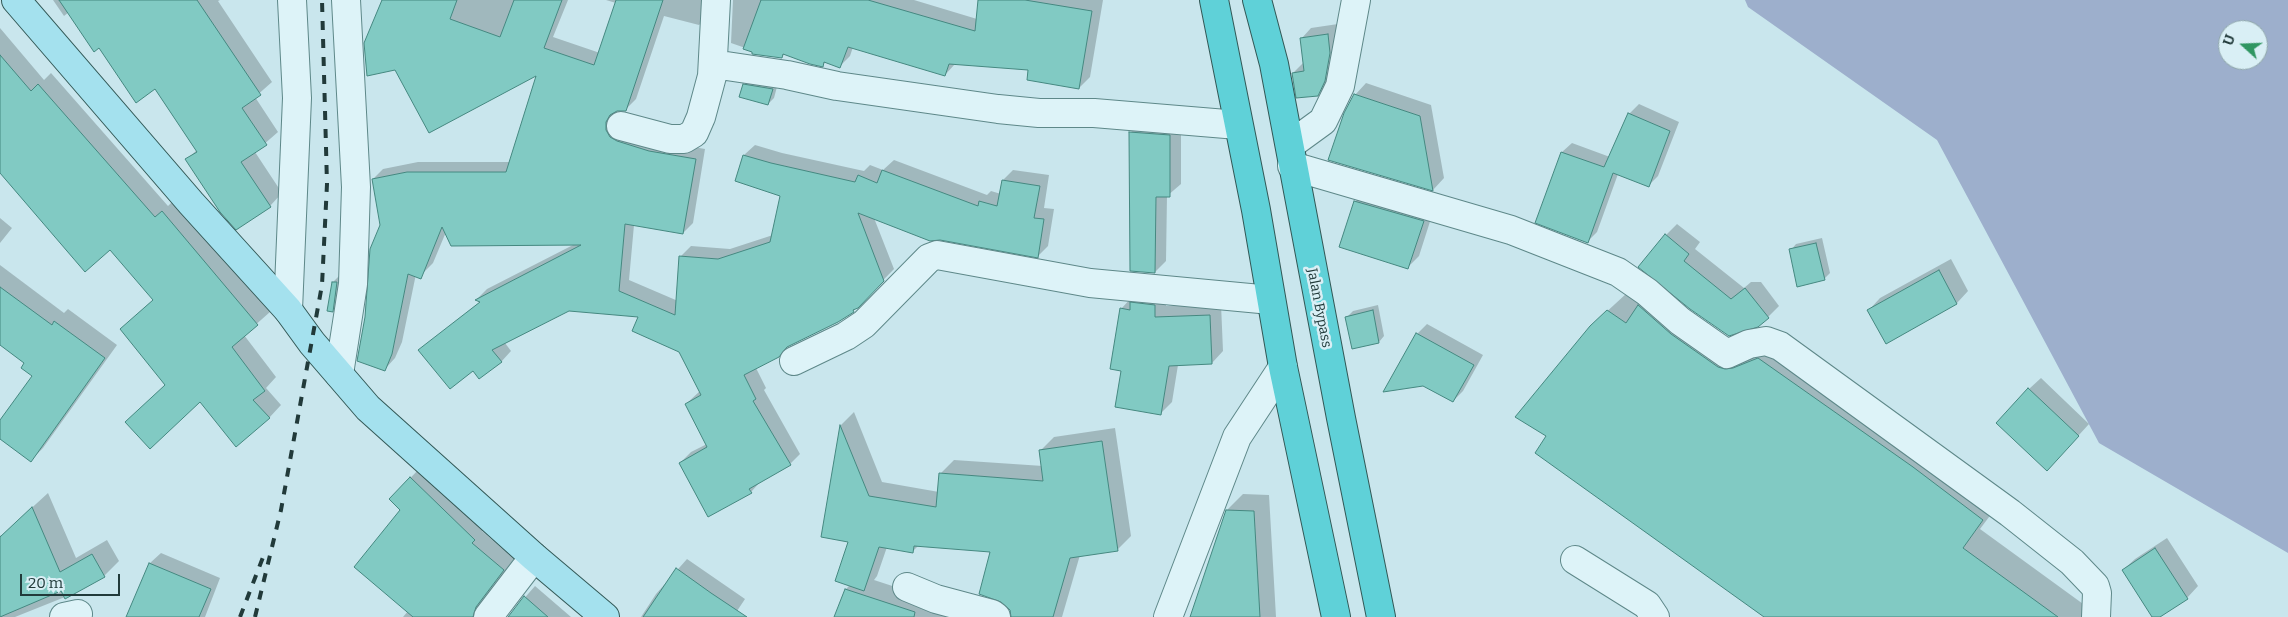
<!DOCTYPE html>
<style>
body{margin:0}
#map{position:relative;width:2288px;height:617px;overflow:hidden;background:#c9e6ed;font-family:Bitter,serif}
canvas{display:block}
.north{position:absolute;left:2218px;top:20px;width:50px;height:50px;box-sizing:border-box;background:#d9eff5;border:1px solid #8fa7aa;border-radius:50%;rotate:290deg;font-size:14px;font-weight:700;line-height:20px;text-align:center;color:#213a3a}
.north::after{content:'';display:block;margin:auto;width:18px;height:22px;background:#309662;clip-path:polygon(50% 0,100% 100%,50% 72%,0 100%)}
.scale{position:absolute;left:20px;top:574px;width:100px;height:22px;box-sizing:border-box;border:2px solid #213a3a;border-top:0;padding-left:6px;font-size:15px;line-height:18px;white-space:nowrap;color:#213a3a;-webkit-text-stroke:4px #d9eff5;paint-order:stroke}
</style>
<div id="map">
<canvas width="2288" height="617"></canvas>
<div class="north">U</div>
<div class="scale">20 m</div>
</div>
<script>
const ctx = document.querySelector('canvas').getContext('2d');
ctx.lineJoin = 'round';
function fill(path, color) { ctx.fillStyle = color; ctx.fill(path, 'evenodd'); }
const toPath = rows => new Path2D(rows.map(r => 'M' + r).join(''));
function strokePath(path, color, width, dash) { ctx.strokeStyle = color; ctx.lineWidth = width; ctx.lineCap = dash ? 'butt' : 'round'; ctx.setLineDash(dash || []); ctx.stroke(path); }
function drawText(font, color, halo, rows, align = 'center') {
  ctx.font = font + ' Bitter,serif'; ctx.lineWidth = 5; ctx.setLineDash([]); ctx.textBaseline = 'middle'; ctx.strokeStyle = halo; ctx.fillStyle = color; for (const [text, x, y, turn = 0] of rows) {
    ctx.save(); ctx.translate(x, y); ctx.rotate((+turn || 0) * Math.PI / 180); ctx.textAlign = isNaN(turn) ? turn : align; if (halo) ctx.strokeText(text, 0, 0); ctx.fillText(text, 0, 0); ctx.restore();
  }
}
fill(toPath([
 [1745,0,2288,0,2288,553,2099,443,1937,140,1748,7],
 [2228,30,2258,30,2258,60,2228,60]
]), '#9dafcc');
fill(toPath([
 [53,0,220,0,218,1,272,82,255,97,278,132,255,152,282,193,270,206,237,228,187,159,197,150,155,87,99,46,69,12,64,16],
 [383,0,568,0,553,37,600,53,616,3,606,0,711,0,709,15,699,25,664,16,636,99,625,110,616,110,616,119,660,141,705,149,693,223,683,233,634,225,629,280,678,301,680,257,691,246,730,249,773,235,782,195,736,181,744,155,755,145,782,153,864,171,870,165,883,170,894,160,987,195,991,191,1001,194,1003,180,1013,170,1049,175,1044,208,1054,209,1048,246,1038,256,874,218,894,269,853,311,790,344,779,356,756,368,766,388,764,390,800,454,790,464,761,481,751,492,680,463,691,452,707,444,686,404,700,391,680,351,640,316,569,310,505,343,511,351,501,362,473,369,420,350,481,301,477,299,487,289,575,244,446,232,433,263,422,274,416,274,402,342,395,358,385,369,381,225,373,179,383,169,418,162,510,162,538,73],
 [733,0,914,0,977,19,979,0,1103,0,1090,77,1079,88,1030,69,955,64,945,75,853,47,850,56,840,66,826,62,822,65,785,54,781,57,754,51,731,43],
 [1338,24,1328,84,1317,95,1293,73,1303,63,1301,39,1311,28],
 [0,28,44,80,51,73,168,206,175,199,270,312,244,335,276,377,266,388,281,405,269,418,200,400,166,384,134,317,154,299,110,248,0,171],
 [750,79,778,83,774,98,768,104,744,85],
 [1366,83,1431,105,1444,178,1433,190,1330,160,1355,95],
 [1639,104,1679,122,1658,176,1649,185,1618,174,1597,232,1588,241,1562,152,1572,143,1610,157,1629,114],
 [1142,121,1181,124,1181,184,1167,196,1166,261,1155,272,1131,132],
 [1367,190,1434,209,1419,256,1407,268,1341,246,1356,201],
 [0,218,12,228,0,243],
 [1677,224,1700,242,1695,249,1744,288,1751,282,1761,282,1779,306,1768,317,1690,308,1666,235],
 [1822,238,1830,273,1824,279,1791,250,1796,244],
 [1951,259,1968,291,1957,303,1887,342,1869,310,1880,298],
 [0,265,64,313,68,309,117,345,43,448,31,460,0,438,0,422,33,376,26,363,0,344],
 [339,276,343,277,338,305,332,311,333,282],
 [1627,293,1744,351,1777,340,2001,501,1980,529,2101,617,1767,617,1548,436,1590,327],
 [1166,294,1166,306,1221,304,1223,351,1212,363,1178,365,1172,402,1161,413,1122,370,1121,309,1132,297],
 [1378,305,1384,336,1379,342,1347,317,1353,311],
 [1427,324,1483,355,1463,391,1453,401,1423,384,1417,334],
 [2041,378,2089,424,2058,458,2029,389],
 [854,412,882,482,939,492,940,474,954,460,1043,466,1040,451,1054,437,1115,428,1131,536,1117,550,1080,555,1062,617,1012,617,992,551,919,545,913,551,887,547,877,576,874,580,963,609,961,617,836,617,846,589,850,585,850,541,823,536,841,425],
 [421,467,485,529,482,531,514,559,486,596,483,603,488,617,403,617,408,611,402,510,390,499],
 [48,493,76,558,107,540,119,561,104,576,70,595,15,617,0,617,0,535,1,536],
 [1243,494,1269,495,1276,617,1192,617,1227,510],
 [2167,538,2198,586,2187,598,2158,617,2153,617,2123,570,2135,559],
 [161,553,220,578,205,617,127,617,150,563],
 [687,559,745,599,733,617,641,617,656,594],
 [535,586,571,617,508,617]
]), '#0003');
const building = toPath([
 [59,0,197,0,261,95,242,108,267,145,241,162,271,207,236,230,220,212,185,159,197,152,155,89,136,103,99,48,94,52,59,0],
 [382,0,457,0,450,19,500,37,514,0,562,0,544,48,594,65,616,0,663,0,626,111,617,111,610,115,606,122,606,130,610,137,617,141,649,151,696,159,683,234,625,224,619,291,675,315,679,256,718,259,770,242,780,196,735,181,743,155,771,163,855,182,858,175,877,183,882,170,978,206,979,201,997,206,1002,180,1040,186,1034,218,1044,219,1038,258,940,240,930,241,858,213,884,281,858,308,853,310,854,312,838,322,787,347,779,357,744,375,756,399,753,401,791,465,749,489,752,493,708,517,679,463,707,447,685,404,701,395,679,352,632,331,638,317,569,311,492,350,502,362,479,379,473,371,450,389,418,350,480,302,475,300,581,245,451,246,442,227,421,279,408,274,392,354,385,371,357,361,365,317,370,249,380,225,372,179,407,172,506,172,536,76,429,133,395,70,367,76,364,43,382,0],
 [761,0,868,0,975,31,978,0,1025,0,1092,11,1079,89,1027,80,1028,70,949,64,945,76,848,47,840,68,824,62,823,67,810,64,783,54,782,58,752,54,752,52,743,49,761,0],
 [1328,34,1330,53,1325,81,1318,96,1296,98,1292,73,1304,71,1300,38,1328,34],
 [0,55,31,91,38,84,155,217,162,211,258,325,232,347,265,391,253,400,270,418,236,447,200,402,150,449,125,422,165,385,120,329,153,300,110,250,85,272,0,173,0,55],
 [743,84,773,89,768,105,739,97,743,84],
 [1354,94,1420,116,1433,191,1328,160,1344,113,1354,94],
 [1628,113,1670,131,1649,187,1613,173,1588,243,1535,223,1561,152,1604,167,1628,113],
 [1129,132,1170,135,1170,197,1156,197,1155,273,1130,271,1129,132],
 [1354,201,1424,221,1408,269,1339,247,1354,201],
 [1665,234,1689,254,1684,261,1731,299,1745,288,1769,318,1758,327,1729,336,1690,309,1638,267,1665,234],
 [1816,243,1825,280,1797,287,1789,249,1816,243],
 [1939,270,1957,304,1886,344,1867,310,1939,270],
 [332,282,337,282,333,312,327,311,332,282],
 [0,287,52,325,54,321,105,358,31,462,0,439,0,420,32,376,21,368,24,363,0,345,0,287],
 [1130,302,1155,305,1155,317,1210,315,1212,364,1169,366,1161,415,1115,407,1121,371,1110,369,1120,308,1130,310,1130,302],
 [1638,305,1671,334,1718,367,1725,369,1733,368,1758,358,1913,467,1983,520,1963,548,2058,617,1764,617,1535,453,1546,436,1515,417,1590,326,1607,310,1626,323,1638,305],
 [1373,310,1379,343,1352,349,1345,317,1373,310],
 [1416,333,1474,365,1453,402,1423,386,1383,392,1416,333],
 [2028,388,2079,436,2047,471,1996,423,2028,388],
 [840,425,869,496,936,507,939,473,1043,481,1039,450,1102,441,1118,551,1070,558,1053,617,1011,617,1010,610,1001,602,979,594,990,552,914,546,913,553,879,547,864,591,835,581,848,542,821,537,840,425],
 [410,477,475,540,472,543,504,570,476,607,473,617,413,617,354,567,400,510,389,499,410,477],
 [32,507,60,572,92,554,105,577,65,599,61,591,0,617,0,537,32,507],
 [1226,510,1254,511,1260,617,1190,617,1226,510],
 [2155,548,2188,599,2160,617,2152,617,2122,570,2155,548],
 [149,563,211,589,199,617,126,617,149,563],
 [676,568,711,593,747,617,643,617,676,568],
 [845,589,915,612,914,617,834,617,845,589],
 [524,596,548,617,508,617,524,596]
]);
fill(building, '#81cac3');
strokePath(building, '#458880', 1);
const minor = toPath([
 [713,64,787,75,837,86,998,109,1039,113,1094,113,1238,125],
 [621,126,670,139,684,139,694,133,701,117,712,76,716,0],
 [1290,145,1323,121,1340,86,1356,0],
 [1292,166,1511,230,1618,272,1647,292,1680,321,1727,354,1749,344,1766,341,1780,346,2010,513,2072,562,2095,586,2097,593,2096,617],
 [288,310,297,98,292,0],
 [794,361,846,336,864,324,929,258,937,255,1090,283,1271,300],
 [339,374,353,284,356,187,346,0],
 [1575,560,1647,605,1655,617],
 [907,587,936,599,992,614,996,617],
 [64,617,78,614],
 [488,617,534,557],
 [1168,617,1237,437,1283,367]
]);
const major = toPath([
 [16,0,191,203,288,310,312,343,368,408,534,557,605,617]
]);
const highway = toPath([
 [1214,0,1256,210,1283,367,1336,617],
 [1257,0,1274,64,1341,418,1381,617]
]);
strokePath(minor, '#5e8889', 30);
strokePath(major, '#325856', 30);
strokePath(highway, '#325856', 30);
strokePath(minor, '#ddf3f8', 28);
strokePath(major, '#a4e1ee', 28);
strokePath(highway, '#5fd1d8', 28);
strokePath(toPath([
 [240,617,265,552],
 [255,617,281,510,322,285,327,184,322,0]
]), '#213a3a', 4, [9, 9]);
drawText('14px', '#213a3a', '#d9eff5', [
 ["Jalan Bypass",1319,308,79]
]);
</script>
